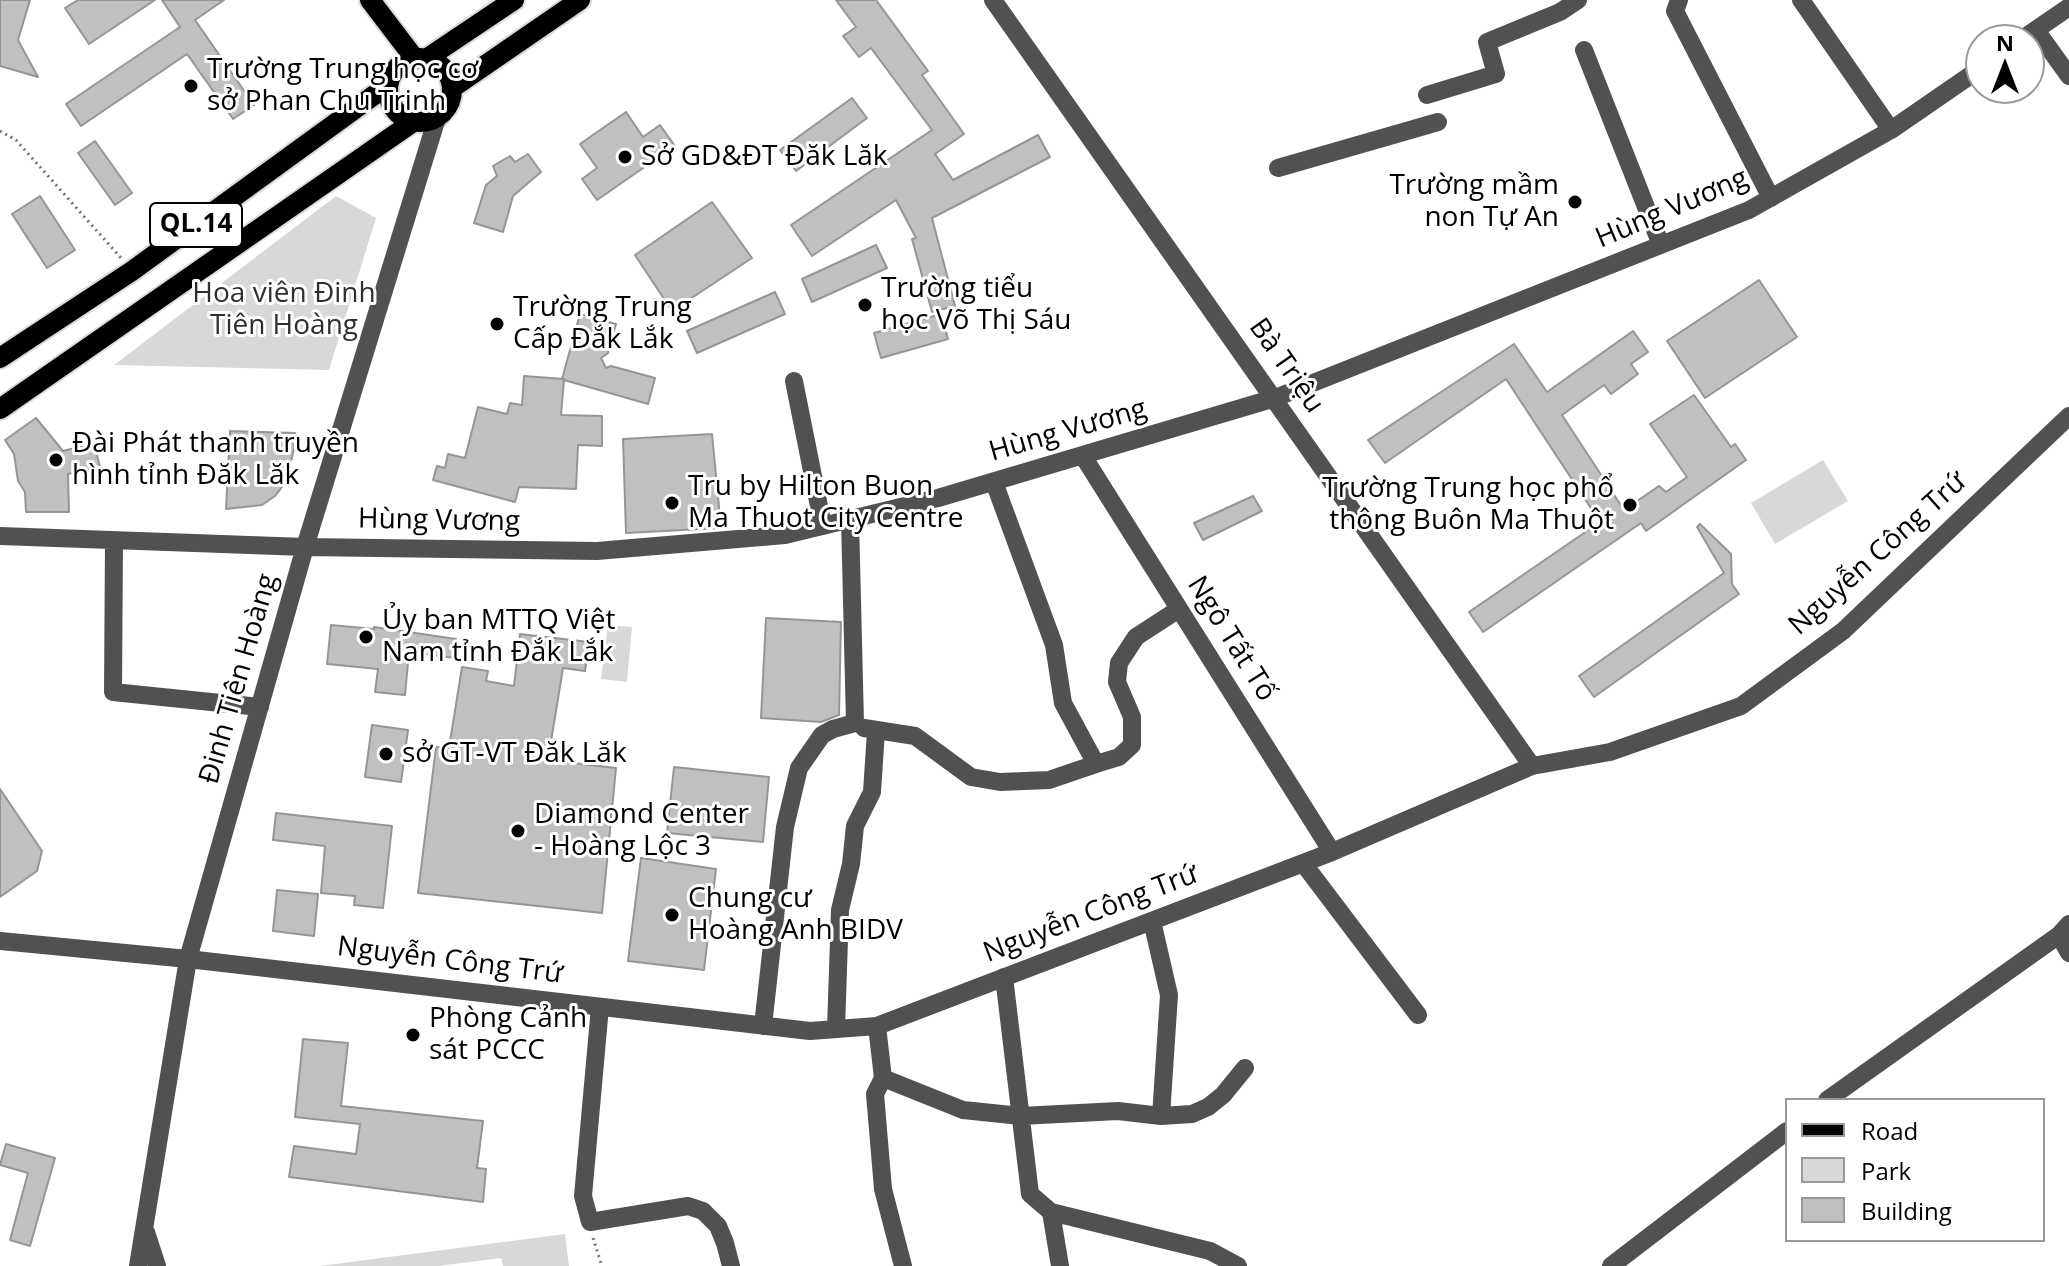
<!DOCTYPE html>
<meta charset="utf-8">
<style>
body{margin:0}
#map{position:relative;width:2069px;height:1266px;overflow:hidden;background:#fff;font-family:"Open Sans",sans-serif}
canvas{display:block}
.legend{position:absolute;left:1785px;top:1098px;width:260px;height:144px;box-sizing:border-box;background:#fff;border:2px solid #999;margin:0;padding:10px 14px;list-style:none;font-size:24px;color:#000}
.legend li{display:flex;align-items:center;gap:16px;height:40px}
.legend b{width:40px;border:2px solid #999}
.north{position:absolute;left:1965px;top:24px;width:80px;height:80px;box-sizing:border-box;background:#fff;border:2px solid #999;border-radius:50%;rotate:0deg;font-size:22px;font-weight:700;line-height:32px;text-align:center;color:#000}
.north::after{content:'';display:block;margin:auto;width:28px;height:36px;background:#000;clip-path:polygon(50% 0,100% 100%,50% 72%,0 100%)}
</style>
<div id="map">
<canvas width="2069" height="1266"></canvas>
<ul class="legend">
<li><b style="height:10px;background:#000"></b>Road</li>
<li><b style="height:22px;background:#d8d8d8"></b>Park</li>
<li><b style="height:22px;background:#c0c0c0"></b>Building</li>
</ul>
<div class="north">N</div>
</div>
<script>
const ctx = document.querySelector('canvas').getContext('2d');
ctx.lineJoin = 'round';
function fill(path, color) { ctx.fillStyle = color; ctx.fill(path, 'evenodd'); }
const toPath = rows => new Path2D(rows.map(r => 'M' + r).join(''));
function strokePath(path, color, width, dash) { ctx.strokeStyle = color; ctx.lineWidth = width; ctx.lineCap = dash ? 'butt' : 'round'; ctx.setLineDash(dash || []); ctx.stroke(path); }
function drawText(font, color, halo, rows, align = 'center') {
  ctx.font = font + ' "Open Sans",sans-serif'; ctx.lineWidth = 6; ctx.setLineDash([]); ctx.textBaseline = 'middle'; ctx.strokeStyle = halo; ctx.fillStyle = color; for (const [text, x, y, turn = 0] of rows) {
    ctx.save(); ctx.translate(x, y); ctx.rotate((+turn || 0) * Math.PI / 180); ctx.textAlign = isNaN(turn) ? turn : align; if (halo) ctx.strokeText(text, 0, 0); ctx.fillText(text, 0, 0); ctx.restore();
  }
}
fill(toPath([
 [336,196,376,218,329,370,114,365],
 [1823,460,1848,501,1775,544,1751,503],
 [608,625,632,627,627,682,601,679],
 [565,1234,569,1266,503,1266,501,1258,439,1266,320,1266]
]), '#d8d8d8');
const building = toPath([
 [0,0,30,0,18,40,38,77,0,66,0,0],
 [78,0,155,0,89,44,65,8,78,0],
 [162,0,224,0,195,20,254,105,233,119,187,54,81,126,66,104,180,27,162,0],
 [836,0,876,0,928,71,922,75,964,134,935,154,953,180,1038,135,1050,157,932,218,955,306,932,312,912,239,916,238,896,200,812,256,791,225,932,130,871,48,859,57,843,36,856,27,836,0],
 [852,98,867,118,796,171,780,150,852,98],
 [626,112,643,137,660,125,675,146,597,200,582,179,597,168,580,144,626,112],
 [95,141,132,193,115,205,78,153,95,141],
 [528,154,541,172,513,196,503,232,474,223,486,185,497,176,493,166,510,156,515,162,528,154],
 [40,196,75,250,47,268,12,214,40,196],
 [712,202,752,258,672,311,635,255,712,202],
 [876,245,887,268,812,302,802,279,876,245],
 [1759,280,1797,337,1705,398,1667,341,1759,280],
 [775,292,785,314,697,353,687,331,775,292],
 [580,314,616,324,608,353,601,358,606,368,611,366,655,378,648,404,564,380,561,415,602,416,602,446,578,445,576,489,519,487,515,502,433,480,437,466,445,468,448,454,465,458,478,407,507,414,510,403,522,405,524,376,564,379,562,379,580,314],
 [941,314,948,339,881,358,874,333,941,314],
 [1633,331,1648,352,1631,364,1638,374,1611,394,1604,385,1562,415,1624,510,1659,486,1666,492,1687,477,1650,424,1694,395,1731,447,1735,444,1746,460,1646,531,1641,523,1483,632,1469,612,1600,522,1506,379,1385,463,1368,440,1514,344,1547,392,1633,331],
 [36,418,63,451,94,443,100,467,68,474,69,512,26,512,25,492,18,481,14,454,5,440,36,418],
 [230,431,295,433,294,449,286,482,275,496,262,505,226,509,230,431],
 [712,434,721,528,626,533,623,439,712,434],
 [1253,496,1262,511,1203,540,1194,523,1253,496],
 [1700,524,1731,554,1732,584,1739,594,1594,697,1579,676,1724,573,1697,527,1700,524],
 [766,618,841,622,839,715,821,722,761,718,766,618],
 [331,625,374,629,374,627,456,639,454,658,409,652,405,695,375,692,378,669,327,664,331,625],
 [520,634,589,642,585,671,563,668,548,760,616,768,602,913,418,893,436,747,449,748,462,667,488,671,486,681,514,686,520,634],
 [372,725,408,730,401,782,365,777,372,725],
 [674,767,769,777,763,842,667,833,674,767],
 [0,789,42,851,37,871,0,897,0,789],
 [276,813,392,826,383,908,354,905,355,896,321,893,325,846,273,840,276,813],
 [641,858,716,869,704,970,628,961,641,858],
 [277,890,318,894,314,936,273,931,277,890],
 [303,1039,348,1043,341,1106,483,1121,477,1168,486,1169,483,1202,289,1177,294,1146,356,1154,360,1124,295,1117,303,1039],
 [6,1144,55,1158,30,1246,10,1240,28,1173,0,1165,6,1144]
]);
fill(building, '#c0c0c0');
strokePath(building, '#959595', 2);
const major = toPath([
 [370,0,415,59],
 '388 90a32 32 0 1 1 64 0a32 32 0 1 1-64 0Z',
 [426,59,514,0],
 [452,88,580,0],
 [0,358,132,271,388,85],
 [0,409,413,122]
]);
strokePath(major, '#dbdbdb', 24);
strokePath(toPath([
 [0,131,16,140,121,258],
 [593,1238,602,1266]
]), '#737373', 3, [2, 4]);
strokePath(toPath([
 [993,0,1532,766],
 [1679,0,1675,11,1771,198],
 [1801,0,1891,130],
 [2036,30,2069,76],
 [2021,40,2069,7],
 [1584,50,1661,245],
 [1427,95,1496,74,1487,42,1560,12,1578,0],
 [1278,168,1438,122],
 [794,381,823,526],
 [1083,456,1332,852],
 [994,482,1054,645,1063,703,1096,764,1119,757,1132,745,1132,717,1117,682,1119,663,1136,637,1179,609],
 [850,519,855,723],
 [0,536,305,547,597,551,785,535,938,498,1275,398,1749,210,1891,130,1981,68],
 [114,541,113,692,260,707],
 [864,728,915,736,971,777,1000,782,1049,780,1096,764],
 [1303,863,1418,1015],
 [1152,921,1169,995,1161,1116],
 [2059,935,2069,953],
 [0,941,188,959,810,1031,877,1026,1332,852,1532,766,1610,752,1741,706,1843,631,2069,416],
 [1004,977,1030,1194,1051,1212,1210,1251,1238,1266],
 [600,1007,583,1196,590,1222,688,1206,703,1211,718,1226,725,1243,731,1266],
 [763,1026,785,827,799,768,822,735,833,729,855,723],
 [877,1026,883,1078,963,1110,1021,1116,1118,1111,1161,1116,1192,1114,1208,1107,1223,1095,1245,1068],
 [836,1029,840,910,851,864,855,826,872,792,876,731],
 [883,1078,875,1094,883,1189,903,1266],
 [1827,1100,2059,935,2069,924],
 [1051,1212,1060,1266],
 [146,1232,157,1266],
 [138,1266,188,959,305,547,437,118],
 [1611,1266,1787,1131]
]), '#515151', 18);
strokePath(major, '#000', 20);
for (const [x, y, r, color] of [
 [191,86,8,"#000"],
 [625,157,8,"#000"],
 [1575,202,8,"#000"],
 [865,305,8,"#000"],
 [497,324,8,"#000"],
 [56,460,8,"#000"],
 [672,503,8,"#000"],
 [1630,505,8,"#000"],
 [366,637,8,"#000"],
 [386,754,8,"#000"],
 [518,831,8,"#000"],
 [672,915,8,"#000"],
 [413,1035,8,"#000"]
]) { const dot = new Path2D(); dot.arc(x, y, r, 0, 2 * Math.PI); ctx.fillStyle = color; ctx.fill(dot); strokePath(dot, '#fff', 3); }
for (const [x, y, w] of [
 [196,225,92]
]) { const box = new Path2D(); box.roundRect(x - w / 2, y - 22, w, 44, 6); ctx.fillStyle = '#fff'; ctx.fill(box); strokePath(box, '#000', 2); }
drawText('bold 26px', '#000', null, [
 ["QL.14",196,225]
]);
drawText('28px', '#000', '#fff', [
 ["Trường Trung học cơ",207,70],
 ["sở Phan Chu Trinh",207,102],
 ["Sở GD&ĐT Đăk Lăk",641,157],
 ["Trường mầm",1559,186,"right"],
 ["non Tự An",1559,218,"right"],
 ["Trường tiểu",881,289],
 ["học Võ Thị Sáu",881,321],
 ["Trường Trung",513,308],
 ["Cấp Đắk Lắk",513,340],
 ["Đài Phát thanh truyền",72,444],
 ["hình tỉnh Đăk Lăk",72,476],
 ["Tru by Hilton Buon",688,487],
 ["Ma Thuot City Centre",688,519],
 ["Trường Trung học phổ",1614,489,"right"],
 ["thông Buôn Ma Thuột",1614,521,"right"],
 ["Ủy ban MTTQ Việt",382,621],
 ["Nam tỉnh Đắk Lắk",382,653],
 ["sở GT-VT Đăk Lăk",402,754],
 ["Diamond Center",534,815],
 ["- Hoàng Lộc 3",534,847],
 ["Chung cư",688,899],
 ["Hoàng Anh BIDV",688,931],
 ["Phòng Cảnh",429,1019],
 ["sát PCCC",429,1051]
], 'left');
drawText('28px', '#000', '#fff', [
 ["Hùng Vương",1672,209,-23],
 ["Bà Triệu",1286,366,55],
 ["Hùng Vương",1068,431,-16],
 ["Hùng Vương",439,521,1],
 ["Nguyễn Công Trứ",1878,554,-42],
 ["Ngô Tất Tố",1231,639,58],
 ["Đinh Tiên Hoàng",239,679,-74],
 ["Nguyễn Công Trứ",1091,914,-21],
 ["Nguyễn Công Trứ",450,961,7]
]);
drawText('28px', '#2f2f2f', '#fff', [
 ["Hoa viên Đinh",284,294],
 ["Tiên Hoàng",284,326]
]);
</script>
